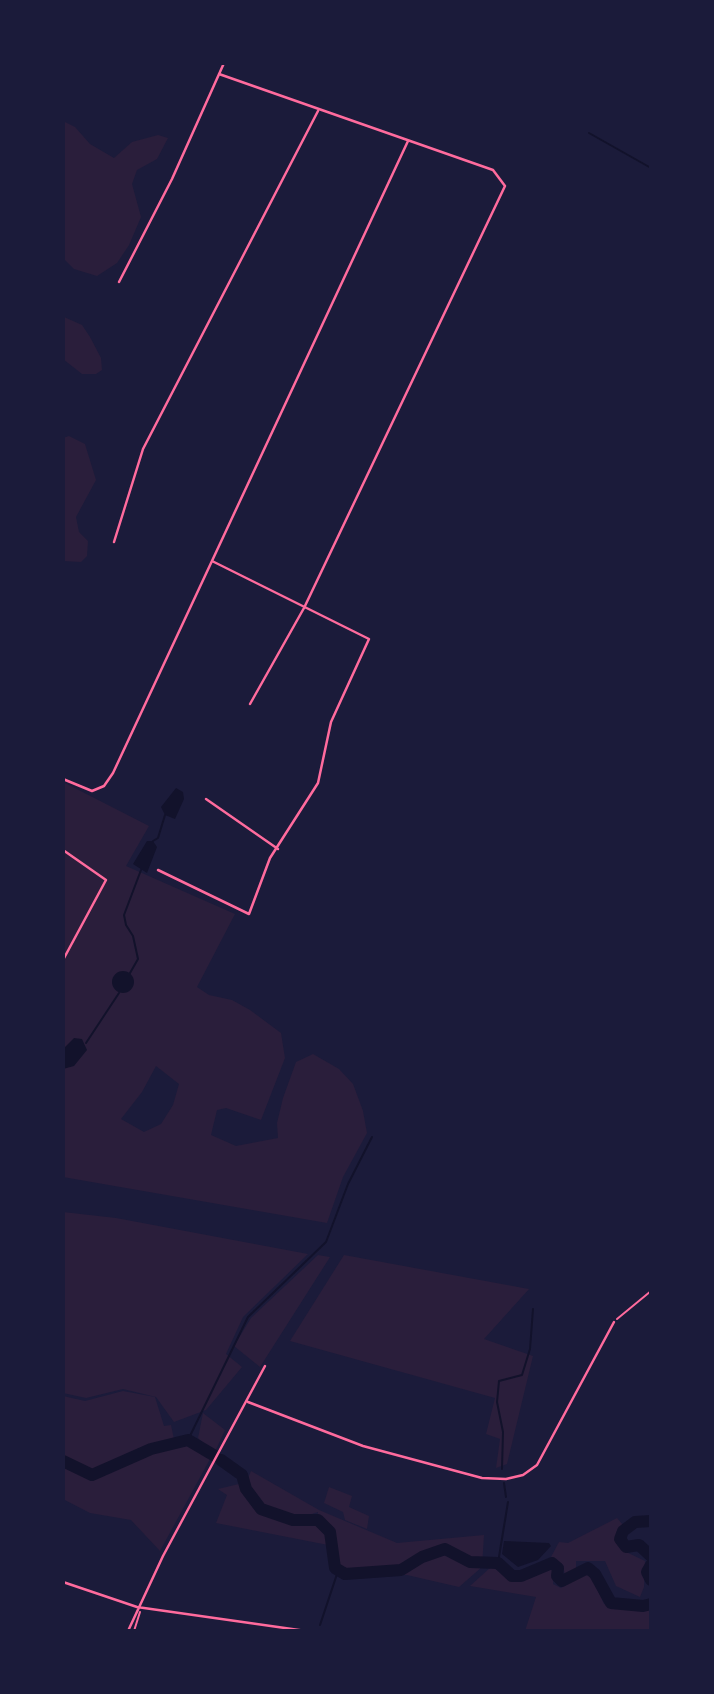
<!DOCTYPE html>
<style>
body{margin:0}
#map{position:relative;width:714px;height:1694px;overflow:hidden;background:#1b1b3a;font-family:Roboto,sans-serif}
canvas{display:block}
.frame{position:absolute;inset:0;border:65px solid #1b1b3a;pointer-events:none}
</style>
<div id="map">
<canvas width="714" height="1694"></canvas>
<div class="frame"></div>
</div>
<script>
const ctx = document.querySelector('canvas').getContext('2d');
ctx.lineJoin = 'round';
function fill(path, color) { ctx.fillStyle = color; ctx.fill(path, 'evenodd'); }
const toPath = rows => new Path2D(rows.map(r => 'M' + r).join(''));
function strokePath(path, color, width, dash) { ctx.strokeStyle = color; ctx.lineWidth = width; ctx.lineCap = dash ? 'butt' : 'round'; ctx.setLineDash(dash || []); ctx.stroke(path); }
fill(toPath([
 [63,121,75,127,90,144,114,158,132,142,158,135,168,138,157,159,137,170,132,184,141,217,129,245,117,263,97,276,74,269,63,258],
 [64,317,82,325,90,337,101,358,102,370,96,374,82,374,63,359],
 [69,436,85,444,96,480,76,517,79,532,88,541,87,556,81,562,63,561,63,438],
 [63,782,149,826,126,866,235,914,197,987,209,995,232,1000,250,1010,281,1033,285,1058,261,1120,226,1108,217,1110,211,1135,236,1146,278,1138,277,1123,283,1098,296,1062,313,1054,339,1069,353,1084,363,1111,367,1133,343,1177,327,1223,63,1177],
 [156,1066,179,1084,173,1105,161,1124,144,1132,121,1119,142,1092],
 [63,1212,116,1218,308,1254,243,1317,226,1354,242,1367,206,1410,174,1422,156,1397,123,1389,86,1398,63,1393],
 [318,1255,330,1257,260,1367,234,1346,251,1318],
 [344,1255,529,1289,484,1339,533,1356,507,1464,496,1468,500,1439,486,1434,495,1398,290,1341],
 [123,1391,155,1397,164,1426,171,1425,174,1439,137,1449,132,1455,91,1472,63,1459,63,1396,85,1401],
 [203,1413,225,1430,214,1454,198,1438],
 [166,1446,195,1446,210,1459,160,1551,131,1520,90,1513,63,1499,63,1466,91,1479],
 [251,1471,319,1510,397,1543,484,1535,482,1567,459,1587,407,1575,350,1573,339,1568,335,1531,317,1517,318,1512,299,1518,287,1517,265,1508,257,1502,246,1483],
 [239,1484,260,1511,293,1523,314,1521,329,1538,328,1545,216,1523,227,1495,218,1489],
 [329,1487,352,1496,349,1507,369,1516,367,1529,345,1520,343,1512,324,1503],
 [617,1518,623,1525,615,1536,622,1550,645,1561,644,1587,640,1597,616,1586,605,1561,576,1561,576,1570,565,1576,563,1565,551,1557,559,1542,568,1543],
 [491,1567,522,1579,543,1570,554,1569,553,1584,561,1588,583,1574,592,1577,604,1604,647,1611,651,1608,651,1631,525,1631,536,1597,470,1586]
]), '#2a1e3b');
fill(toPath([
 [176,788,183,792,184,799,175,819,165,815,161,807],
 [147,841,153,841,157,847,147,873,133,864],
 '112 982a11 11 0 1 1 22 0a11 11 0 1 1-22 0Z',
 [74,1038,82,1039,87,1050,74,1066,63,1069,63,1049],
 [504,1541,549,1543,551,1546,538,1560,518,1567,502,1554]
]), '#12122b');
strokePath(toPath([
 [589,133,651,168],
 [153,841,158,838,165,815],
 [130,973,138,959,133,936,126,925,124,915,141,870],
 [86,1043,119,993],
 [188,1440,248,1317,326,1242,348,1184,372,1137],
 [502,1469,503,1432,497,1402,499,1381,522,1375,530,1349,533,1309],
 [504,1483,506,1497],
 [498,1563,508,1502],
 [320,1625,338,1571]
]), '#12122b', 2);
strokePath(toPath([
 [221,1460,242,1475,246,1489,261,1509,293,1520,318,1520,330,1532,335,1568,345,1574,401,1570,422,1557,445,1549,470,1562,498,1563,512,1576,521,1576,552,1563,558,1568,557,1576,562,1581,588,1568,595,1574,611,1603,643,1606,651,1604],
 [63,1461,92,1475,151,1449,188,1440,215,1456],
 [651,1521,635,1522,623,1531,620,1539,626,1547,639,1545,651,1556],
 [651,1565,647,1572,651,1580]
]), '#12122b', 12);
strokePath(toPath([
 [617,1319,651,1291]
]), '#ff6b9d', 2);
strokePath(toPath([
 [134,1631,140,1612]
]), '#ff6b9d', 2);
strokePath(toPath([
 [219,74,493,170,505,186,304,608,250,704],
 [119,282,172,179,224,63],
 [114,542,143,449,318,111],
 [63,779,92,791,104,786,113,773,408,141],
 [206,799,278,849],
 [63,850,106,880,63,960],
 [158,870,249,914,270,858,318,783,331,722,369,639,212,561],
 [248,1402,363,1446,482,1478,506,1479,523,1475,537,1465,614,1322],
 [63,1582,137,1607,306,1631],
 [128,1631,163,1556,265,1366]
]), '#ff6b9d', 2.5);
</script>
